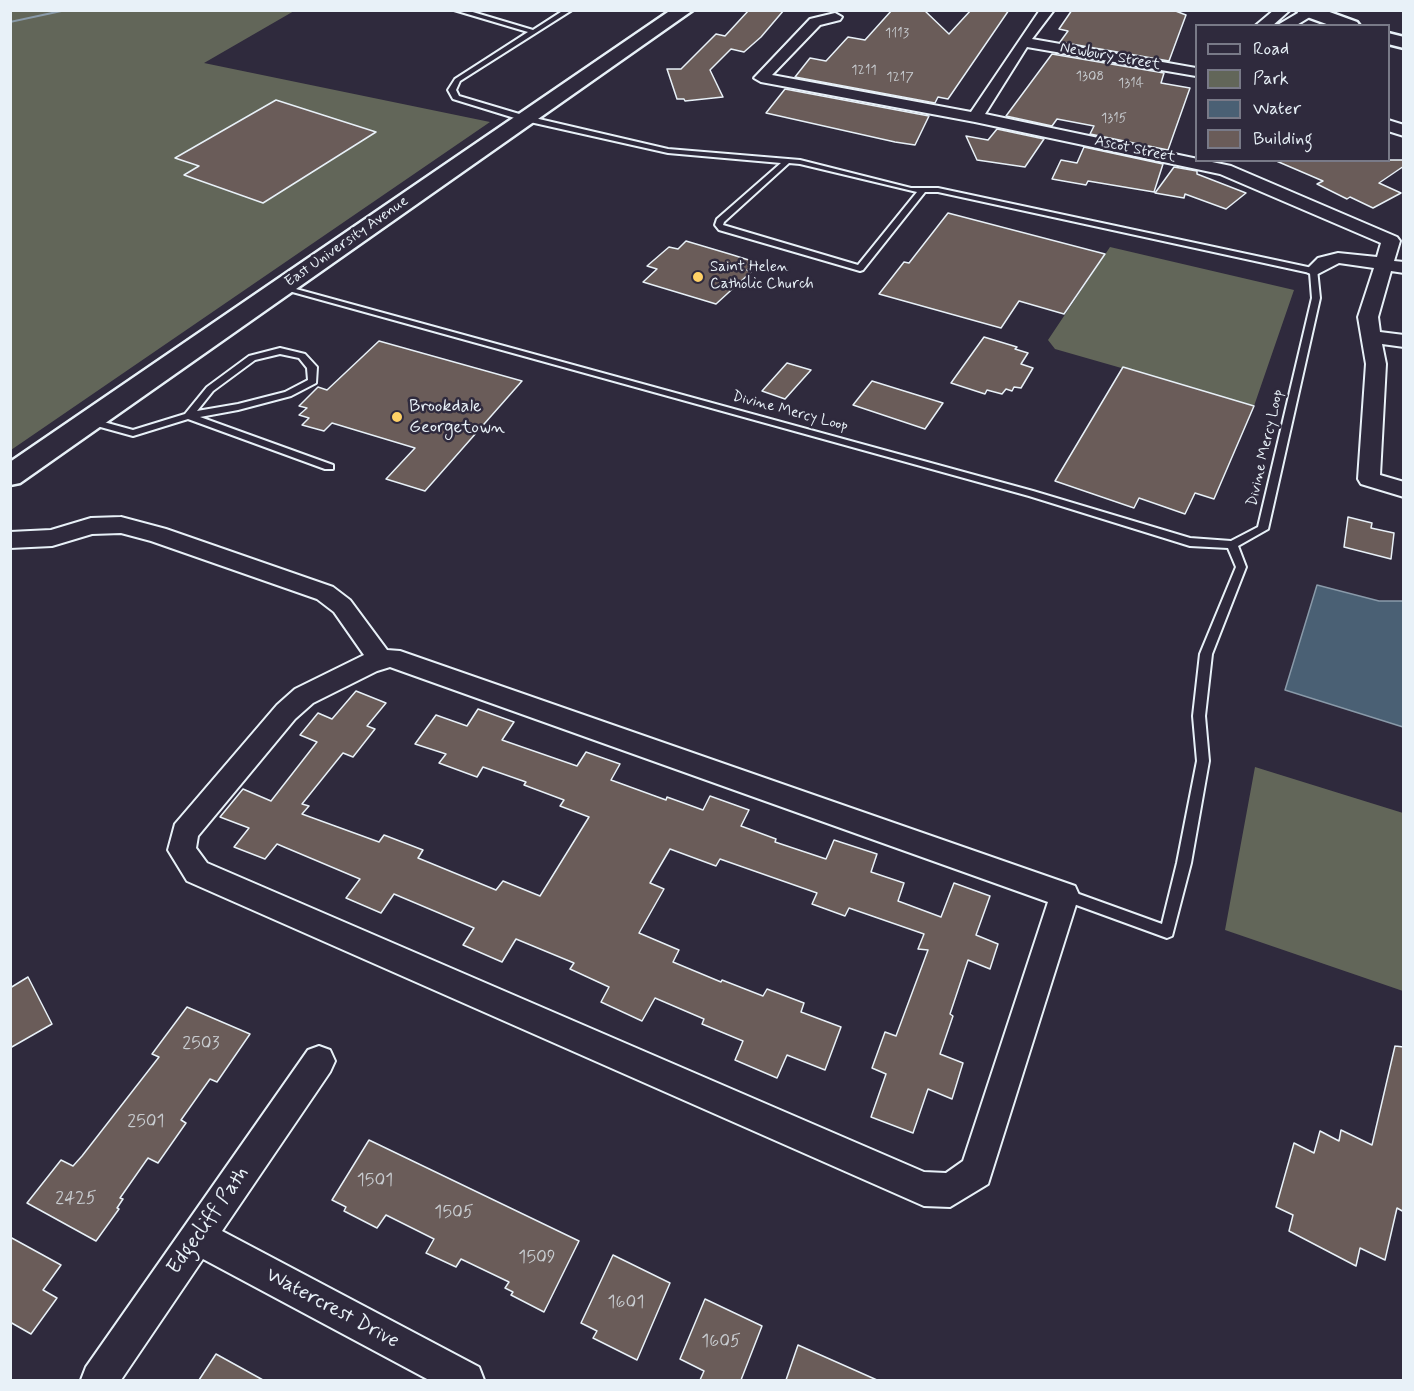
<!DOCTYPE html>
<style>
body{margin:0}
#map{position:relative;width:1414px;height:1391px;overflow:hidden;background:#2f2a3d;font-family:Mynerve,sans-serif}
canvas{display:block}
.frame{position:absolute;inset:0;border:12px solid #e8f1f8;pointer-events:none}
.legend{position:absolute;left:1195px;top:24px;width:195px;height:138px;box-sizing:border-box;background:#2f2a3d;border:2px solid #797a88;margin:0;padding:8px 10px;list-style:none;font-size:18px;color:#e8f1f8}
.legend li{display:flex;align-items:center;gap:12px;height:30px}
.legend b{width:30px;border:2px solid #797a88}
</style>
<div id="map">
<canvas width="1414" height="1391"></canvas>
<div class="frame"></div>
<ul class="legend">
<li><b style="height:8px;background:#2f2a3d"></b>Road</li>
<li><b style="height:16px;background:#626659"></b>Park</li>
<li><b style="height:16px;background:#4a6074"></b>Water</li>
<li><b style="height:16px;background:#6a5c59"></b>Building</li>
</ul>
</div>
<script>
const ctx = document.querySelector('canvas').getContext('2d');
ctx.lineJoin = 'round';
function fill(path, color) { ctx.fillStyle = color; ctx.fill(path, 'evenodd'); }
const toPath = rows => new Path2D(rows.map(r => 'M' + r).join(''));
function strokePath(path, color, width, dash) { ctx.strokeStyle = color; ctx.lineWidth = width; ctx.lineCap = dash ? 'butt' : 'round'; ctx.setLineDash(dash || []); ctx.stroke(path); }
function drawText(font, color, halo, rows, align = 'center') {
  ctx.font = font + ' Mynerve,sans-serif'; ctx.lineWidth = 5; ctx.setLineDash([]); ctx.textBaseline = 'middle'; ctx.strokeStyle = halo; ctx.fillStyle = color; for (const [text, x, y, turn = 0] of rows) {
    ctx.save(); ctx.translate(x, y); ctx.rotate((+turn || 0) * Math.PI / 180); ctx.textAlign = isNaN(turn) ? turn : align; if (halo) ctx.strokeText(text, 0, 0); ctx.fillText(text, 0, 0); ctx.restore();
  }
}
fill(toPath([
 [11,11,294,11,204,63,490,122,11,450],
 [1110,247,1294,290,1254,406,1055,349,1048,340],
 [1255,767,1403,813,1403,991,1225,930]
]), '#626659');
const water = toPath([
 [1317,585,1379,601,1403,601,1403,727,1285,690,1317,585]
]);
fill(water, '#4a6074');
strokePath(water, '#899aa9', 1.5);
fill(toPath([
 [61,10,71,10,10,23,10,21,61,10]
]), '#899aa9');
const building = toPath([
 [749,10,784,10,761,37,744,52,731,49,710,70,723,97,685,101,684,99,677,99,667,69,681,69,716,34,725,36,749,10],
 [892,10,924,10,949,34,971,10,1009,10,948,99,938,97,935,103,795,77,810,58,826,61,848,37,865,40,892,10],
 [1072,10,1173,10,1186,15,1169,61,1060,42,1068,31,1059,29,1072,10],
 [1052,54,1164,73,1161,83,1190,88,1168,150,1090,134,1094,126,1057,119,1052,126,1006,116,1052,54],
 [785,89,929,116,915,145,895,142,766,113,785,89],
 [276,100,376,132,263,203,184,175,199,166,175,158,276,100],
 [997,129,1044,139,1025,167,977,160,966,136,988,140,997,129],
 [1084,147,1163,164,1154,192,1088,181,1086,185,1052,179,1061,160,1077,163,1084,147],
 [1274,160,1404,160,1404,166,1379,183,1401,193,1373,208,1350,197,1347,199,1317,184,1323,181,1274,160],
 [1174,167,1197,171,1197,174,1246,193,1226,209,1185,194,1184,198,1155,193,1174,167],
 [948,213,1105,254,1064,314,1019,301,1001,328,879,294,904,262,909,263,948,213],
 [686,241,733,255,755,262,747,270,751,272,716,304,643,282,657,269,647,266,669,247,678,249,686,241],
 [984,337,1017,347,1015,349,1028,353,1021,364,1033,368,1021,388,1014,387,1012,391,1006,389,1002,394,987,390,985,394,951,383,984,337],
 [379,341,522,381,425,491,386,479,415,448,332,423,324,431,302,425,309,418,299,415,307,408,299,406,318,387,327,390,379,341],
 [787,363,811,370,785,399,762,391,787,363],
 [1123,367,1254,406,1214,499,1195,493,1185,514,1139,498,1134,508,1055,481,1123,367],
 [872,381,943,403,925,429,853,405,872,381],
 [1348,517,1372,523,1371,528,1394,533,1391,559,1344,547,1348,517],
 [356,691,386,703,367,726,375,729,353,757,343,753,302,804,309,806,302,814,379,842,384,835,423,850,418,858,496,890,503,881,540,896,589,817,560,806,564,800,524,785,526,782,483,767,477,777,439,763,446,754,415,744,436,715,467,726,478,709,514,722,502,740,577,766,586,752,620,764,611,780,666,800,667,797,703,810,710,796,749,810,741,826,776,839,775,842,826,859,834,840,877,854,871,872,904,883,898,901,941,917,954,883,990,896,976,935,998,944,990,969,968,960,950,1014,953,1016,940,1054,963,1063,952,1099,928,1089,913,1133,871,1117,886,1074,872,1068,885,1032,896,1036,928,950,918,949,924,934,849,908,845,916,812,904,817,893,720,859,716,866,670,849,650,883,664,889,639,933,679,950,673,962,721,982,722,980,763,996,767,989,804,1003,801,1012,841,1027,825,1070,787,1055,777,1078,735,1060,743,1041,702,1024,704,1019,655,998,642,1021,601,1002,609,987,570,969,574,963,516,939,502,962,463,945,474,928,439,913,394,894,381,913,346,898,360,879,277,844,265,859,234,847,249,828,220,817,243,789,271,801,317,742,300,735,318,713,332,719,356,691],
 [28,977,52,1024,10,1048,10,988,28,977],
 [187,1007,250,1034,217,1082,210,1079,181,1120,186,1123,158,1163,148,1158,120,1198,123,1199,117,1208,119,1209,96,1241,27,1203,61,1160,73,1166,82,1156,159,1057,152,1054,187,1007],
 [1395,1046,1404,1047,1404,1212,1397,1208,1385,1260,1360,1248,1356,1266,1289,1231,1293,1215,1276,1207,1294,1143,1314,1153,1320,1131,1339,1141,1341,1130,1372,1145,1395,1046],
 [369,1140,579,1241,544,1312,511,1295,513,1292,505,1288,509,1282,461,1259,456,1267,426,1253,434,1239,386,1215,377,1228,344,1211,346,1207,332,1200,369,1140],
 [10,1237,61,1265,43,1290,57,1298,31,1334,10,1322,10,1237],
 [613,1255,670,1283,637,1360,593,1338,597,1331,581,1323,613,1255],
 [705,1299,762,1326,741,1380,700,1380,704,1371,680,1359,705,1299],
 [798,1345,877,1380,786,1380,798,1345],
 [216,1354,263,1380,199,1380,216,1354]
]);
fill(building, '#6a5c59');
strokePath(building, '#e8f1f8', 1.5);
const service = toPath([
 [454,10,466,10,533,30,564,10,572,10,460,81,456,90,459,96,526,116,668,149,800,160,911,188,938,188,1317,269,1320,298,1268,529,1238,546,1246,567,1212,654,1205,716,1209,761,1191,863,1172,936,1167,938,1060,899,1058,895,1060,891,1065,889,1162,924,1177,863,1197,761,1193,716,1200,654,1236,567,1228,548,1190,546,1029,496,278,288,285,286,1033,491,1190,538,1231,541,1258,527,1312,298,1310,273,938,192,925,192,863,270,860,271,719,230,715,225,717,219,781,163,668,153,521,120,453,99,448,90,455,79,528,32,454,10],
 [789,163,800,164,917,192,858,265,723,225,724,222,789,163],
 [280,348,305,354,317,367,316,383,291,396,238,410,200,417,333,465,333,469,325,469,188,419,133,436,86,423,84,421,89,418,133,430,185,414,207,387,249,356,280,348],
 [280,354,299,358,307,368,308,380,285,392,238,404,197,411,213,391,255,360,280,354]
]);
const minor = toPath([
 [1040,10,1054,10,1032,39,1196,68,1196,76,1027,47,985,114,1231,166,1397,237,1400,241,1394,261,1404,262,1404,273,1391,271,1378,317,1380,332,1404,335,1404,347,1382,344,1386,364,1380,475,1404,482,1404,497,1361,484,1358,479,1366,364,1358,317,1374,268,1339,263,1314,276,1305,271,1318,258,1338,253,1377,257,1381,243,1220,174,975,122,761,82,754,78,810,19,835,13,842,17,840,20,820,25,772,75,971,112,1040,10],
 [1274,10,1290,10,1272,26,1255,26,1274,10],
 [1303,10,1318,12,1295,26,1276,26,1303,10],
 [1388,120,1404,125,1404,136,1388,131,1388,120],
 [121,517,166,529,333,587,350,600,387,650,400,651,1075,886,1079,895,988,1184,950,1207,924,1206,187,881,168,850,175,824,277,705,295,689,364,655,334,612,317,599,151,541,121,533,92,534,52,546,10,548,10,532,51,530,91,518,121,517],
 [390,667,1048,902,963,1161,946,1173,924,1172,207,863,196,848,198,836,295,719,313,703,377,671,390,667],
 [319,1046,330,1050,335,1061,330,1072,222,1231,479,1367,484,1380,429,1380,203,1259,121,1380,81,1380,86,1367,308,1050,319,1046]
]);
const secondary = toPath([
 [1296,10,1324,10,1357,22,1360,26,1332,26,1299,14,1296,10],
 [1388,33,1404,37,1404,48,1388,44,1388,33]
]);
const primary = toPath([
 [671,10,693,10,20,483,10,485,10,462,671,10]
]);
strokePath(service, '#e8f1f8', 4);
strokePath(minor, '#e8f1f8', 4);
strokePath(secondary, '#e8f1f8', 5);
strokePath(primary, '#e8f1f8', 5);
fill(service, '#2f2a3d');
fill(minor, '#2f2a3d');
fill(secondary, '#2f2a3d');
fill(primary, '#2f2a3d');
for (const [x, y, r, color] of [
 [698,277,6,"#ffd166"],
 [397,417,6,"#ffd166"]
]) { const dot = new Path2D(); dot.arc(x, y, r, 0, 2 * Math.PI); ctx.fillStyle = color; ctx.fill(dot); strokePath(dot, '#2f2a3d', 2); }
drawText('14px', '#c8ccd0', null, [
 ["1113",897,34],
 ["1211",864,71],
 ["1308",1090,77],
 ["1217",900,78],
 ["1314",1131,84],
 ["1315",1114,119]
]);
drawText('15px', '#e8f1f8', '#2f2a3d', [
 ["Newbury Street",1110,57,10],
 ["Ascot Street",1135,150,12],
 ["East University Avenue",347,242,-35],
 ["Divine Mercy Loop",790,412,15],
 ["Divine Mercy Loop",1266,448,-77]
]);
drawText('15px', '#e8f1f8', '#2f2a3d', [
 ["Saint Helen",710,268],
 ["Catholic Church",710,285]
], 'left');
drawText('18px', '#e8f1f8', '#2f2a3d', [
 ["Brookdale",409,407],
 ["Georgetown",409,428]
], 'left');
drawText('18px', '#c8ccd0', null, [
 ["2503",201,1044],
 ["2501",146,1122],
 ["1501",375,1181],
 ["2425",76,1199],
 ["1505",454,1213],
 ["1509",537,1258],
 ["1601",626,1303],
 ["1605",721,1342]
]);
drawText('21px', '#e8f1f8', '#2f2a3d', [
 ["Edgecliff Path",209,1221,-55],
 ["Watercrest Drive",332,1309,28]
]);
</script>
